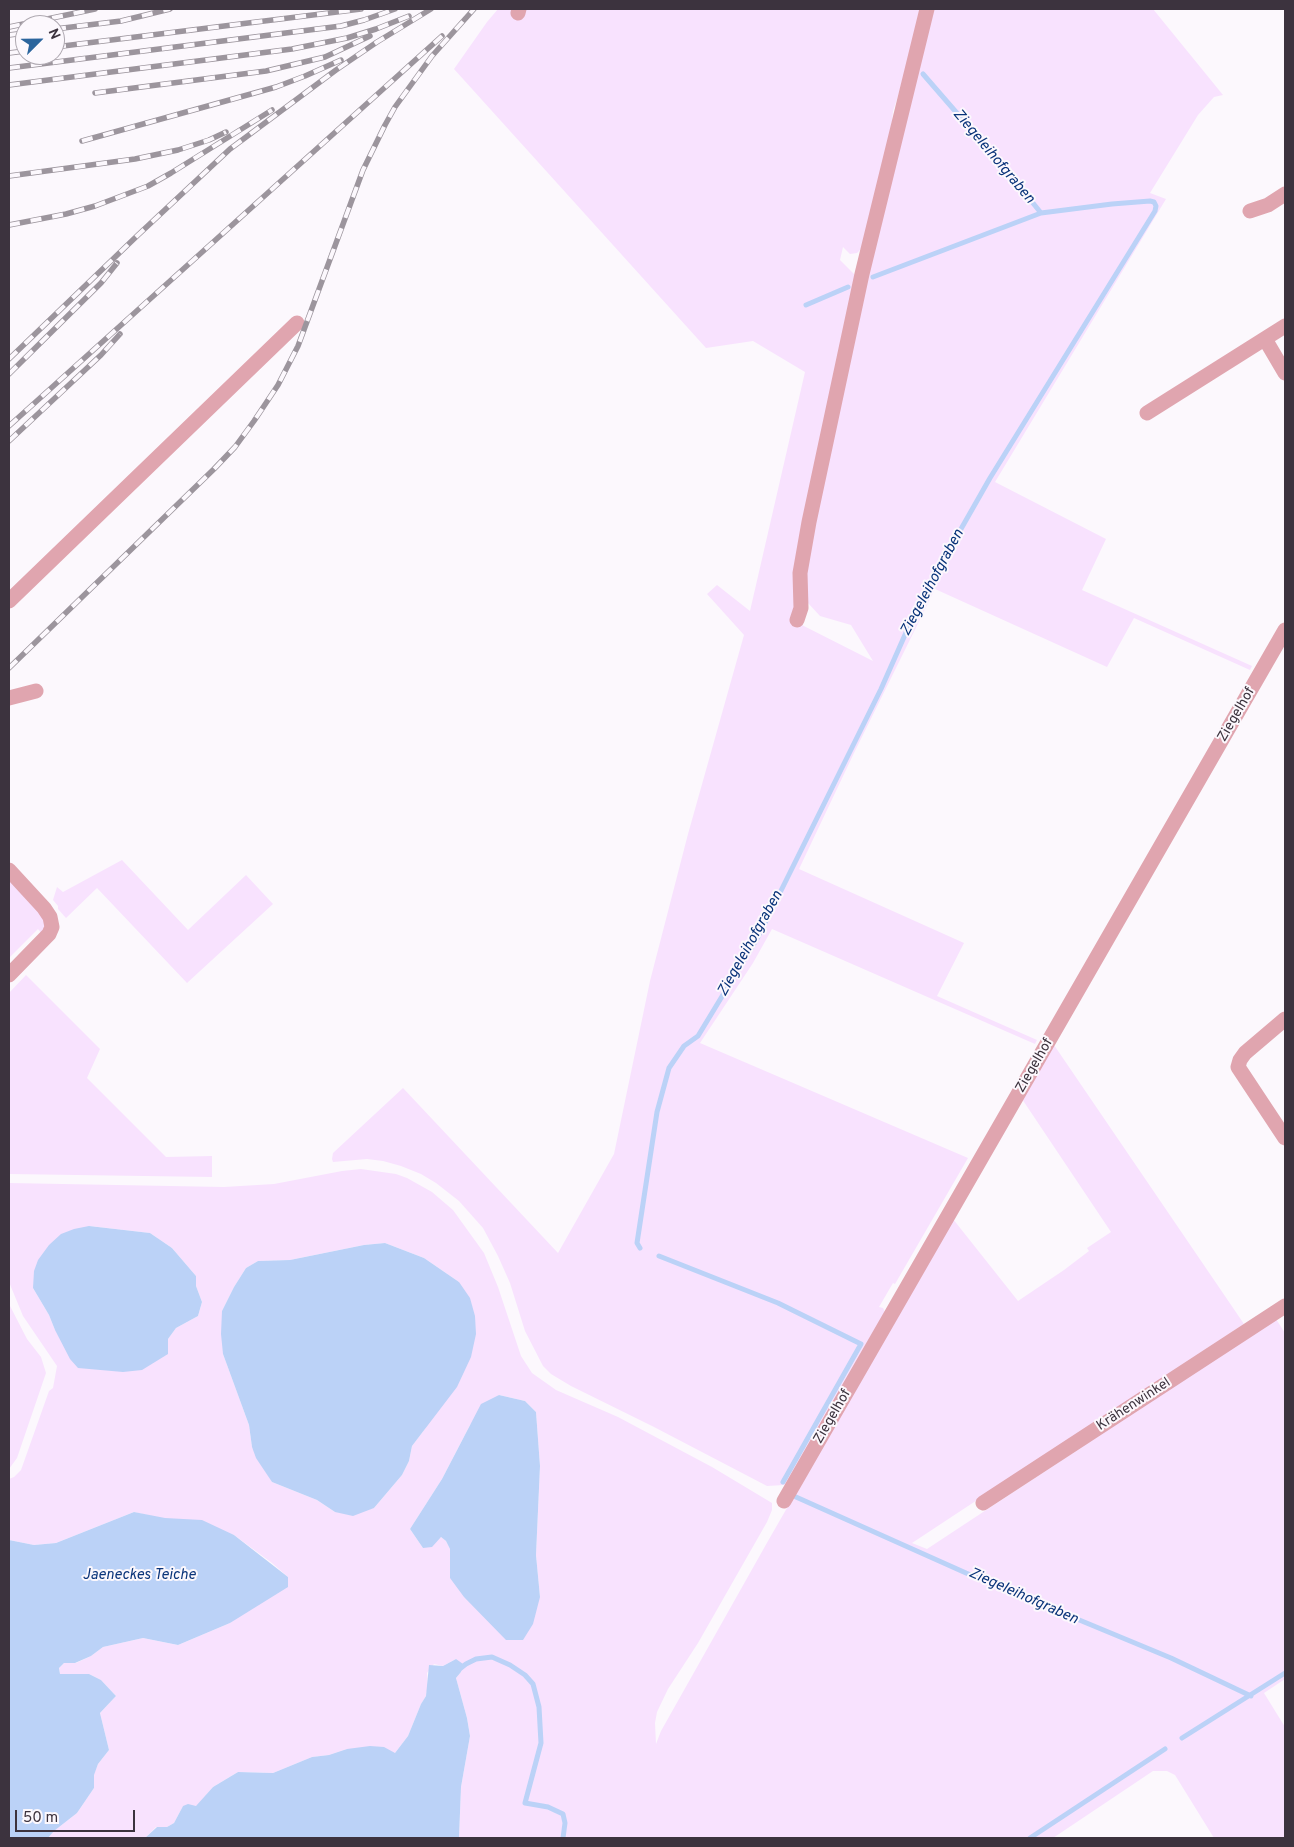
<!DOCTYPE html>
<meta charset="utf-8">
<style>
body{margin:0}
#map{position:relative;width:1294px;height:1847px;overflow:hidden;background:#fcf8fd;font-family:Overpass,sans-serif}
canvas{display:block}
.frame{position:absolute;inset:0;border:10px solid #3c333e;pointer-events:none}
.north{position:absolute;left:15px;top:15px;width:50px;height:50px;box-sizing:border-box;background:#fcf8fd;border:1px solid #afa9b1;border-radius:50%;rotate:67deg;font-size:14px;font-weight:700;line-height:20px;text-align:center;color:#3c333e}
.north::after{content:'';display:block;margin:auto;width:18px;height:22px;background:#2b659d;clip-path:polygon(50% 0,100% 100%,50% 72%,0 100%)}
.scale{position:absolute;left:15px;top:1810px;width:120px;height:22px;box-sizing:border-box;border:2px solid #3c333e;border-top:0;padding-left:6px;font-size:15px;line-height:18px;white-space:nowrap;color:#3c333e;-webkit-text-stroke:4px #fcf8fd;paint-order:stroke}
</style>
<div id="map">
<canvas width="1294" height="1847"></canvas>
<div class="frame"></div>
<div class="north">N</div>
<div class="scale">50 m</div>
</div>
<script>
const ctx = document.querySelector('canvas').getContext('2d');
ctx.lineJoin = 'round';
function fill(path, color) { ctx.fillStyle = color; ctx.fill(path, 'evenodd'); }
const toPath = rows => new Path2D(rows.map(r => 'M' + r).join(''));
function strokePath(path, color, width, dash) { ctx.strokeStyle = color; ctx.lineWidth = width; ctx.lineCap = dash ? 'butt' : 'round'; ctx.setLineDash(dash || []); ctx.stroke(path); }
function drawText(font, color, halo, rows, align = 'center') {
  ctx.font = font + ' Overpass,sans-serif'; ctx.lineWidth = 4; ctx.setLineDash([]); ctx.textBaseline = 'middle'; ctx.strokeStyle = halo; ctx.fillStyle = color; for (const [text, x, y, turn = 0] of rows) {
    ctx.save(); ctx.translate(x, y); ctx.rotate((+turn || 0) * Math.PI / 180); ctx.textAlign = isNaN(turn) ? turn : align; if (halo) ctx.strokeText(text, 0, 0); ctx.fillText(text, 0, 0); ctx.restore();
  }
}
fill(toPath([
 [498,9,922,9,898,96,893,111,890,140,862,248,857,253,850,254,843,247,840,260,857,277,795,607,790,619,873,661,851,625,820,616,808,603,804,577,868,276,933,9,1153,9,1223,95,1214,97,1198,115,1150,193,1166,199,995,482,1106,539,1082,590,1252,666,1250,670,1134,618,1107,667,935,589,854,753,799,869,964,943,937,996,1037,1040,1035,1044,772,929,753,963,700,1043,968,1158,895,1284,893,1283,879,1307,883,1308,886,1314,789,1482,784,1485,767,1486,654,1427,571,1386,551,1374,543,1366,525,1331,510,1283,498,1256,483,1228,459,1201,436,1183,421,1174,401,1166,383,1161,367,1159,333,1162,332,1159,333,1153,403,1088,558,1253,614,1154,650,981,688,834,744,635,707,594,717,585,750,611,805,372,753,341,706,348,454,69,487,22],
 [122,860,188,930,246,875,273,904,187,983,97,888,66,918,58,909,58,906,53,900,57,887,63,892],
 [9,880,47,919,42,934,38,929,9,958],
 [26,975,100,1049,87,1078,166,1157,212,1156,212,1177,9,1174,9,993],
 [1054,1045,1244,1324,912,1543,927,1549,1276,1319,1285,1333,1285,1679,1264,1693,1285,1727,1285,1838,1214,1838,1175,1775,1167,1771,1153,1771,1053,1838,459,1838,461,1787,470,1736,467,1718,456,1678,461,1672,456,1659,443,1666,434,1664,427,1673,428,1686,426,1696,421,1704,408,1736,395,1753,347,1749,329,1755,312,1757,273,1773,238,1772,213,1787,196,1807,183,1806,174,1823,167,1827,156,1827,145,1838,48,1838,54,1831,77,1813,94,1788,93,1776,98,1764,109,1750,100,1713,116,1696,101,1680,89,1674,60,1674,59,1668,64,1663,76,1663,91,1656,103,1647,143,1638,178,1645,230,1623,288,1577,272,1563,234,1535,134,1512,56,1543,34,1545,9,1540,9,1479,14,1477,21,1470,49,1391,53,1388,57,1366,23,1316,9,1282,9,1183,224,1187,274,1184,342,1171,361,1169,396,1174,407,1178,432,1192,453,1210,484,1253,498,1287,521,1356,532,1373,556,1390,618,1417,712,1467,772,1503,772,1510,767,1522,698,1643,668,1689,657,1712,655,1723,656,1744,661,1731,768,1541,953,1219,1018,1301,1064,1270,1089,1251,1087,1248,1111,1232,1022,1099],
 [89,1226,150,1233,172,1248,196,1276,196,1286,202,1302,198,1316,176,1328,168,1339,167,1354,55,1330,49,1315,33,1288],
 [385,1243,424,1258,459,1282,425,1429,412,1446,409,1461,402,1475,374,1508,335,1512,317,1500,272,1482,252,1447,249,1425,223,1354,222,1311,234,1287,246,1268,258,1261,290,1260,364,1245],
 [499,1395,525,1401,536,1412,540,1466,536,1555,540,1597,450,1578,450,1549,446,1541,441,1537,423,1548,410,1529,442,1479,470,1425],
 [9,1304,27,1339,41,1357,46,1373,17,1458,9,1469]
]), '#f8e2fe');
fill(toPath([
 [89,1226,150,1233,172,1248,196,1276,196,1286,202,1302,198,1316,176,1328,168,1339,168,1354,142,1370,123,1372,78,1368,70,1359,55,1330,49,1315,33,1288,34,1271,38,1260,49,1245,61,1234,74,1229],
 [385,1243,424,1258,459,1282,470,1298,475,1316,476,1334,471,1357,457,1387,412,1446,409,1461,402,1475,374,1508,353,1516,335,1512,317,1500,272,1482,256,1458,252,1447,249,1425,223,1354,221,1334,222,1311,234,1287,246,1268,258,1261,290,1260,364,1245],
 [499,1395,525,1401,536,1412,540,1466,536,1555,540,1597,533,1624,523,1640,506,1640,464,1597,450,1578,450,1549,446,1541,441,1537,432,1547,423,1548,410,1529,442,1479,481,1404],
 [134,1512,165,1518,202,1520,234,1535,288,1577,288,1587,230,1623,178,1645,143,1638,103,1647,91,1656,75,1663,64,1663,59,1668,60,1674,89,1674,101,1680,116,1696,100,1713,109,1750,98,1764,94,1775,94,1788,77,1813,54,1831,48,1838,9,1838,9,1540,34,1545,56,1543],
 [456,1659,463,1664,461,1672,456,1678,467,1718,470,1736,461,1787,459,1838,145,1838,157,1827,167,1827,174,1823,183,1806,188,1804,196,1806,213,1787,238,1772,273,1773,312,1757,329,1755,347,1749,370,1746,384,1747,395,1753,408,1736,421,1704,426,1696,429,1665,443,1666]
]), '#bbd2f7');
strokePath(toPath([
 [873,277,1041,213],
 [806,305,848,287],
 [640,1248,637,1243,657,1112,669,1068,684,1046,698,1036,758,937,881,689,920,601,990,478,1155,211,1156,206,1154,202,1150,201,1112,204,1041,213,1008,172,923,74],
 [659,1256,778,1303,861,1344,783,1482],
 [796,1497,966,1573,1171,1658,1251,1696],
 [457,1671,466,1664,476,1659,492,1657,510,1665,525,1675,533,1684,539,1707,541,1743,525,1803,548,1807,563,1814,565,1823,563,1838],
 [1182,1738,1285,1673],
 [1030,1838,1165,1749]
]), '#bbd2f7', 5);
strokePath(toPath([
 [518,13,519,9],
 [1250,211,1268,205,1285,194],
 [1265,339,1285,373],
 [1147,413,1285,326],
 [9,601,297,323],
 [797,620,801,608,800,573,809,522,862,274,927,9],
 [9,698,36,691],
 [9,870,44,908,50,917,52,927,49,934,9,975],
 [1285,1019,1245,1053,1240,1060,1238,1067,1285,1138],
 [784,1501,1285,630],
 [983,1503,1285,1306]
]), '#e0a5af', 15);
const rail = toPath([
 [9,27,95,9],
 [55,29,121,21,170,9],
 [9,35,25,33],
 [55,47,361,9],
 [9,53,25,51],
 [9,68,341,26,364,20,395,9],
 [9,85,292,49,347,38,376,29,409,16],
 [95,93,266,71,325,57,370,36],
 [82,141,276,87,305,76,341,60],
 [9,176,135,159,178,150,209,140,226,132],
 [9,225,66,214,95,206,148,186,171,173,272,110],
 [9,359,138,235,230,149,336,70,377,42,431,9],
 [9,374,101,283,117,263],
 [9,426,442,36],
 [9,441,101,355,120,334],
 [9,668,214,469,235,447,254,421,278,385,298,346,363,170,385,125,395,107,432,56,474,9]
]);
strokePath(rail, '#9c959d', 5.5);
strokePath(rail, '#fcf8fd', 4, [11]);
drawText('14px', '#3c333e', '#fcf8fd', [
 ["Ziegelhof",1237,715,-60],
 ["Ziegelhof",1035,1066,-60],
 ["Krähenwinkel",1134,1405,-33],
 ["Ziegelhof",833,1417,-60]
]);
drawText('italic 15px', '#0a347a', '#fcf8fd', [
 ["Ziegeleihofgraben",993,157,50],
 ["Ziegeleihofgraben",933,583,-62],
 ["Ziegeleihofgraben",751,944,-61],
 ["Jaeneckes Teiche",139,1576],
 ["Ziegeleihofgraben",1023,1597,24]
]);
</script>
